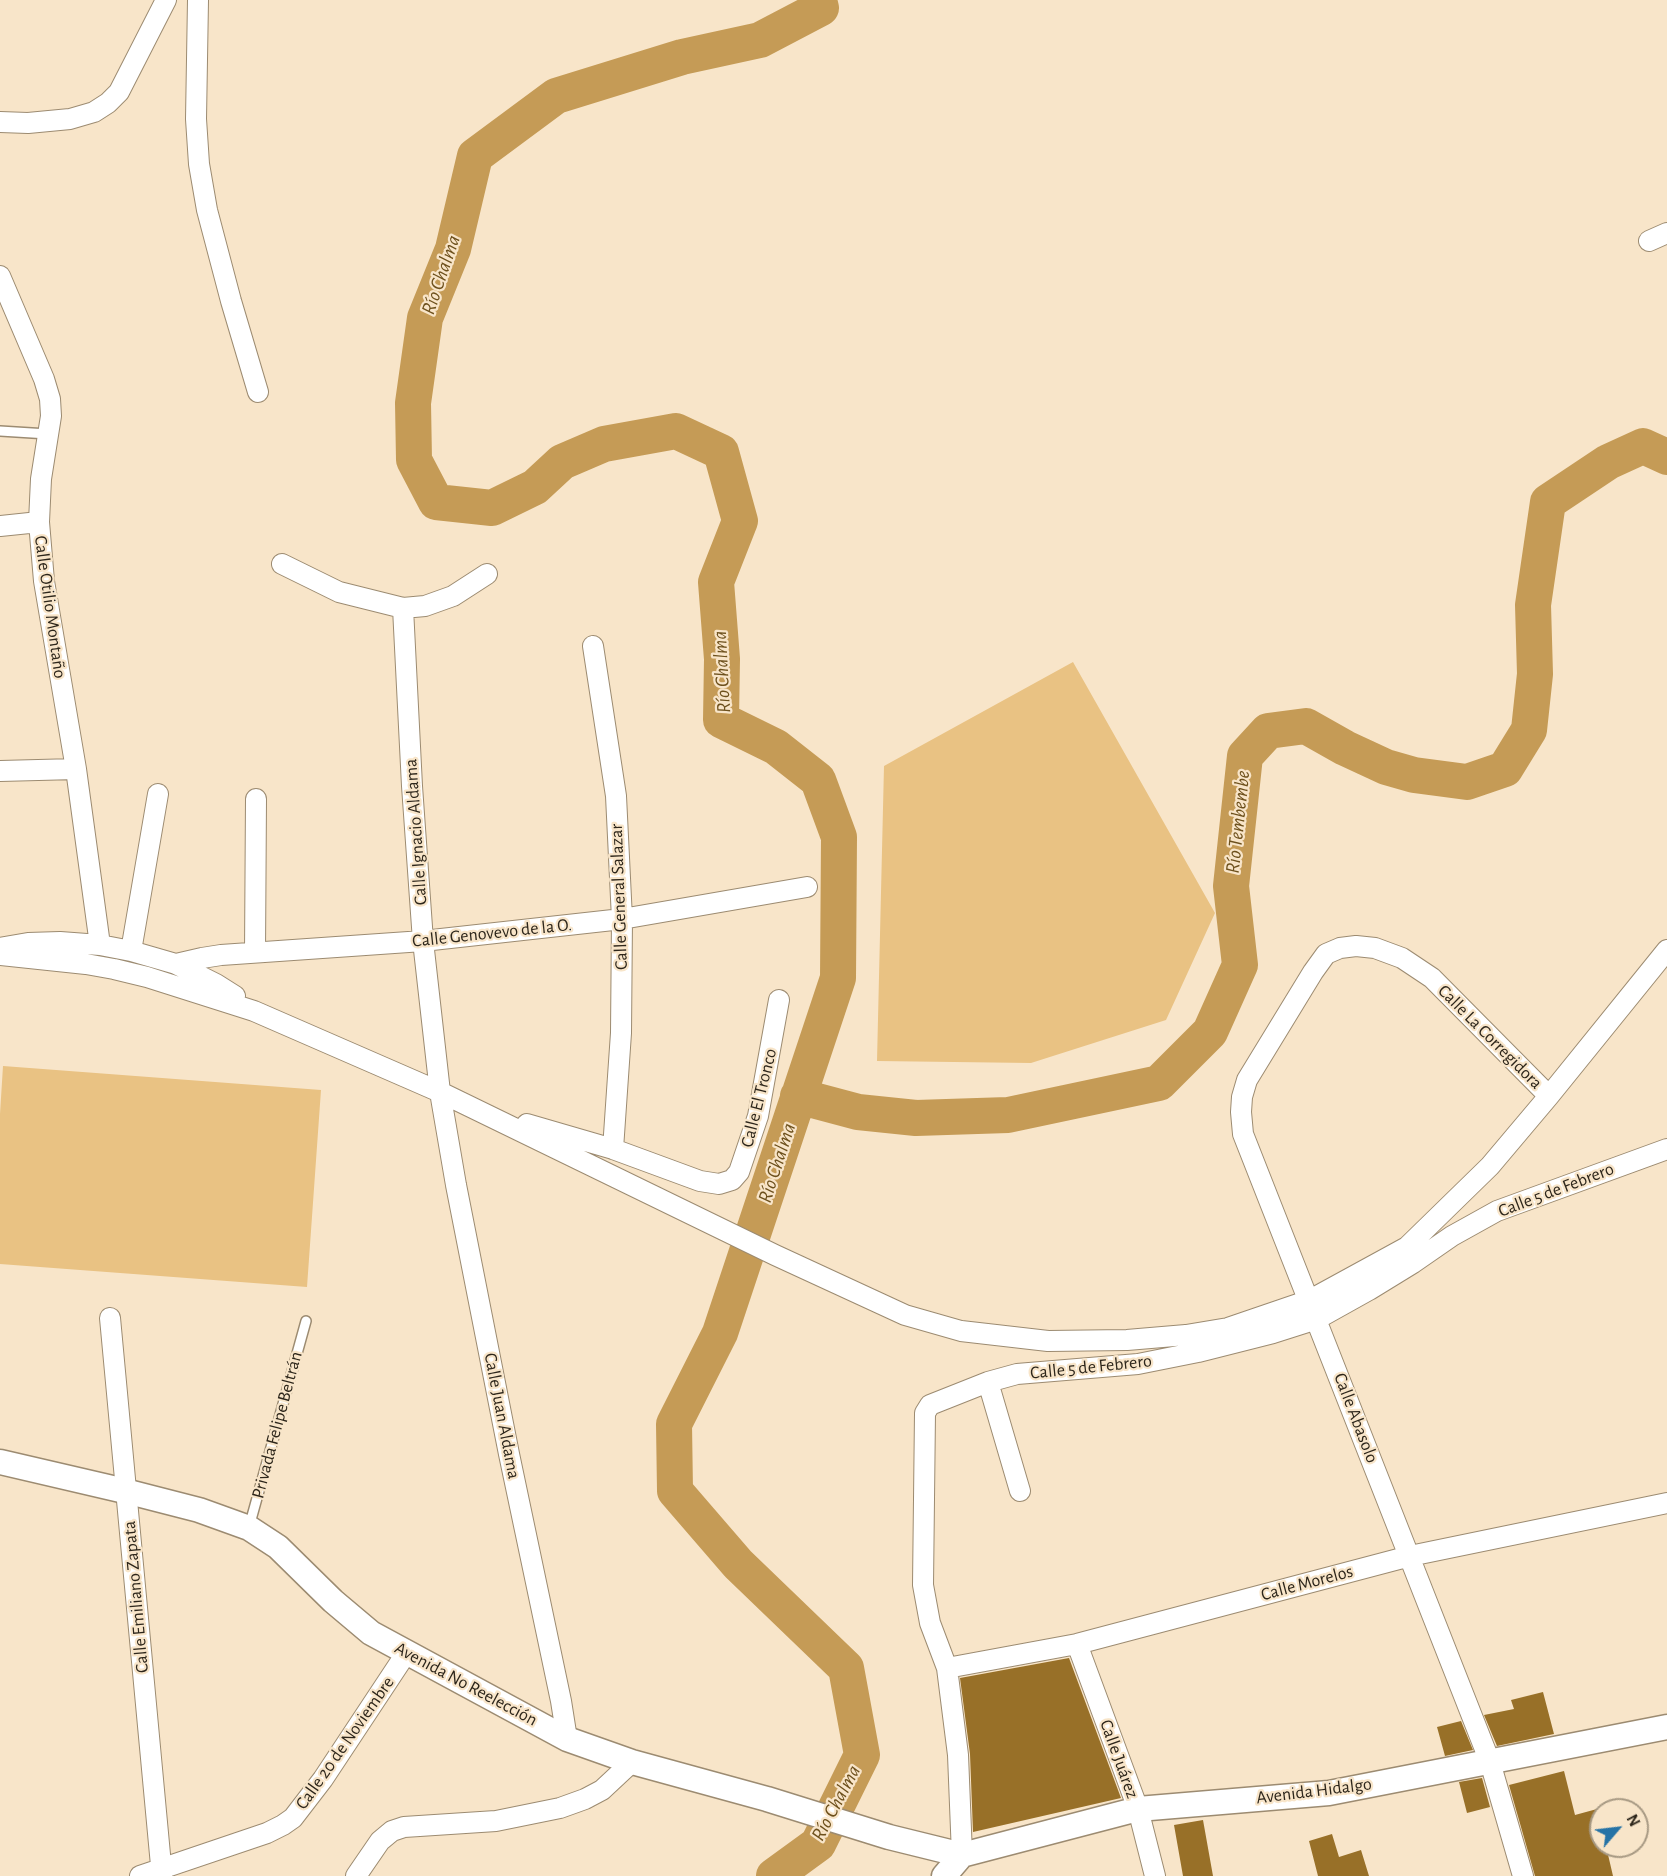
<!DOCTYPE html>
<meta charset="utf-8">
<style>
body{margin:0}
#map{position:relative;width:1667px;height:1876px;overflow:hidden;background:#f8e5c9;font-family:"Alegreya Sans",sans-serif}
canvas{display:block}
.north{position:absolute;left:1589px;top:1798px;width:60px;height:60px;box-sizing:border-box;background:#f8e5c9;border:2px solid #a79983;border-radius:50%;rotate:62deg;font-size:16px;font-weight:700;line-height:24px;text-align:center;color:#2d261b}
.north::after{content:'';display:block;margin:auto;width:21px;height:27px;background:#2673a6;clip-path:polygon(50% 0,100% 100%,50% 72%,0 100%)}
</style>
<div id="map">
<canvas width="1667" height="1876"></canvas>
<div class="north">N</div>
</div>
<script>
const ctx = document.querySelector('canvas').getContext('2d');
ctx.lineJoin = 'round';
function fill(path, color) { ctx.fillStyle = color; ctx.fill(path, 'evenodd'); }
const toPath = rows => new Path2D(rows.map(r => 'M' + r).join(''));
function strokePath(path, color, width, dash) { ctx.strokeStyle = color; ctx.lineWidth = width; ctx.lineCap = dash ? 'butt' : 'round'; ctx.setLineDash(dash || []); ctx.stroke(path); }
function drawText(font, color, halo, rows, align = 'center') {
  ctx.font = font + ' "Alegreya Sans",sans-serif'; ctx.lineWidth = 4.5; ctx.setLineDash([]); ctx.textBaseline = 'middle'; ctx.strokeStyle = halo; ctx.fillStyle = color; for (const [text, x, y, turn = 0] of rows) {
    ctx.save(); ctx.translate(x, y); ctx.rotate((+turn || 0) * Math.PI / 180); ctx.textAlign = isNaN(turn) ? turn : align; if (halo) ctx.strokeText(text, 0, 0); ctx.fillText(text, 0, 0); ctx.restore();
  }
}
fill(toPath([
 [1073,662,1215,913,1166,1020,1031,1063,877,1061,884,766],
 [3,1066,321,1090,307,1287,0,1264,0,1114]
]), '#e9c283');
strokePath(toPath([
 [798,1096,858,1112,916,1118,1008,1115,1159,1083,1210,1032,1240,965,1231,886,1245,756,1268,731,1306,726,1345,748,1386,767,1414,775,1467,782,1505,769,1529,730,1535,674,1533,605,1548,502,1608,462,1643,446,1667,457],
 [774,1876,818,1844,862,1755,846,1668,738,1564,675,1491,674,1424,720,1333,838,978,839,837,818,780,776,747,721,720,722,659,716,582,740,521,721,452,676,431,604,444,562,462,535,487,492,508,436,502,414,460,413,403,425,318,453,249,475,156,556,96,682,57,760,40,821,8,819,0]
]), '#c59b56', 36);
fill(toPath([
 [1069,1658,1121,1798,973,1832,970,1754,960,1678],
 [1543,1692,1554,1734,1497,1746,1484,1715,1514,1709,1511,1700],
 [1461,1721,1473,1750,1445,1756,1437,1727],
 [1564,1771,1575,1815,1597,1809,1601,1825,1601,1846,1606,1846,1613,1876,1535,1876,1509,1785],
 [1482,1778,1490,1807,1467,1813,1459,1782],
 [1203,1820,1213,1876,1183,1876,1174,1825],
 [1332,1834,1339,1857,1361,1850,1369,1876,1318,1876,1309,1841]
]), '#987028');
const service = toPath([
 [0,431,48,434],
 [249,1527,306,1321]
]);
const minor = toPath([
 [198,0,196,119,199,164,207,210,231,301,258,392],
 [0,122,28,123,70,119,94,112,108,103,119,92,166,0],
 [1649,241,1667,233],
 [0,276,44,379,50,399,51,416,41,479,39,522,44,581,76,769,100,945],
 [0,526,39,522],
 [282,564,339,592,403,608,425,606,453,596,487,574],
 [403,608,412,786,423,941,440,1092,456,1185,509,1454,561,1701,567,1739],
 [593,646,616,796,622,919,621,1033,613,1149],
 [0,771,76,769],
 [0,948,28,943,60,942,100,945,131,951,176,964,216,984,235,996],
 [131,951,158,794],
 [255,952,256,799],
 [0,955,86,964,114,969,147,977,254,1011,440,1092,775,1255,905,1315,961,1331,1048,1341,1127,1340,1186,1335,1228,1328,1310,1300,1407,1247,1490,1166,1549,1096,1667,950],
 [176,964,202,958,221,955,423,941,622,919,807,887],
 [527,1124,613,1149,700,1181,719,1184,732,1180,739,1172,758,1116,779,1000],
 [110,1318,162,1876],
 [988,1382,1020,1491],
 [1077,1644,1138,1809,1155,1876],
 [947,1668,1077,1644,1410,1556,1667,1503],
 [962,1855,958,1755,947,1668,930,1623,923,1585,925,1413,930,1405,988,1382,1017,1374,1138,1364,1198,1352,1273,1333,1317,1319,1369,1290,1413,1263,1452,1236,1497,1211,1667,1149],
 [140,1876,267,1833,283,1825,293,1818,323,1779,407,1652],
 [356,1876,380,1841,392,1831,404,1827,496,1821,560,1808,585,1799,602,1790,632,1762],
 [1523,1876,1490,1762,1243,1134,1241,1112,1242,1097,1247,1080,1313,972,1326,954,1340,948,1356,946,1375,948,1402,958,1432,978,1549,1096]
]);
const tertiary = toPath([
 [0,1462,125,1491,199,1510,249,1528,278,1547,333,1601,371,1633,567,1739,632,1762,767,1799,889,1837,962,1855,1138,1809,1329,1793,1667,1727],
 [944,1876,962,1855]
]);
strokePath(service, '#9c8b71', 12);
strokePath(minor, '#9c8b71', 22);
strokePath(tertiary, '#9c8b71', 27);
strokePath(service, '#fff', 9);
strokePath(minor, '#fff', 20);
strokePath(tertiary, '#fff', 24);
drawText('18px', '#2d261b', '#f8e5c9', [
 ["Calle Otilio Montaño",50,607,82],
 ["Calle Ignacio Aldama",416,832,-94],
 ["Calle General Salazar",619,897,-92],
 ["Calle Genovevo de la O.",492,933,-6],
 ["Calle La Corregidora",1490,1037,45],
 ["Calle El Tronco",759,1098,-76],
 ["Calle 5 de Febrero",1556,1190,-21],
 ["Calle 5 de Febrero",1091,1367,-6],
 ["Calle Juan Aldama",502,1416,79],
 ["Calle Abasolo",1356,1418,69],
 ["Privada Felipe Beltrán",277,1425,-75],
 ["Calle Morelos",1307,1583,-15],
 ["Calle Emiliano Zapata",136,1597,-95],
 ["Avenida No Reelección",466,1684,28],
 ["Calle 20 de Noviembre",345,1743,-55],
 ["Calle Juárez",1119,1759,70],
 ["Avenida Hidalgo",1314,1791,-7]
]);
drawText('italic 20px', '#6d501c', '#f8e5c9', [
 ["Río Chalma",441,275,-71],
 ["Río Chalma",722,672,-93],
 ["Río Tembembe",1238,822,-84],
 ["Río Chalma",777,1163,-72],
 ["Río Chalma",836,1803,-62]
]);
</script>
